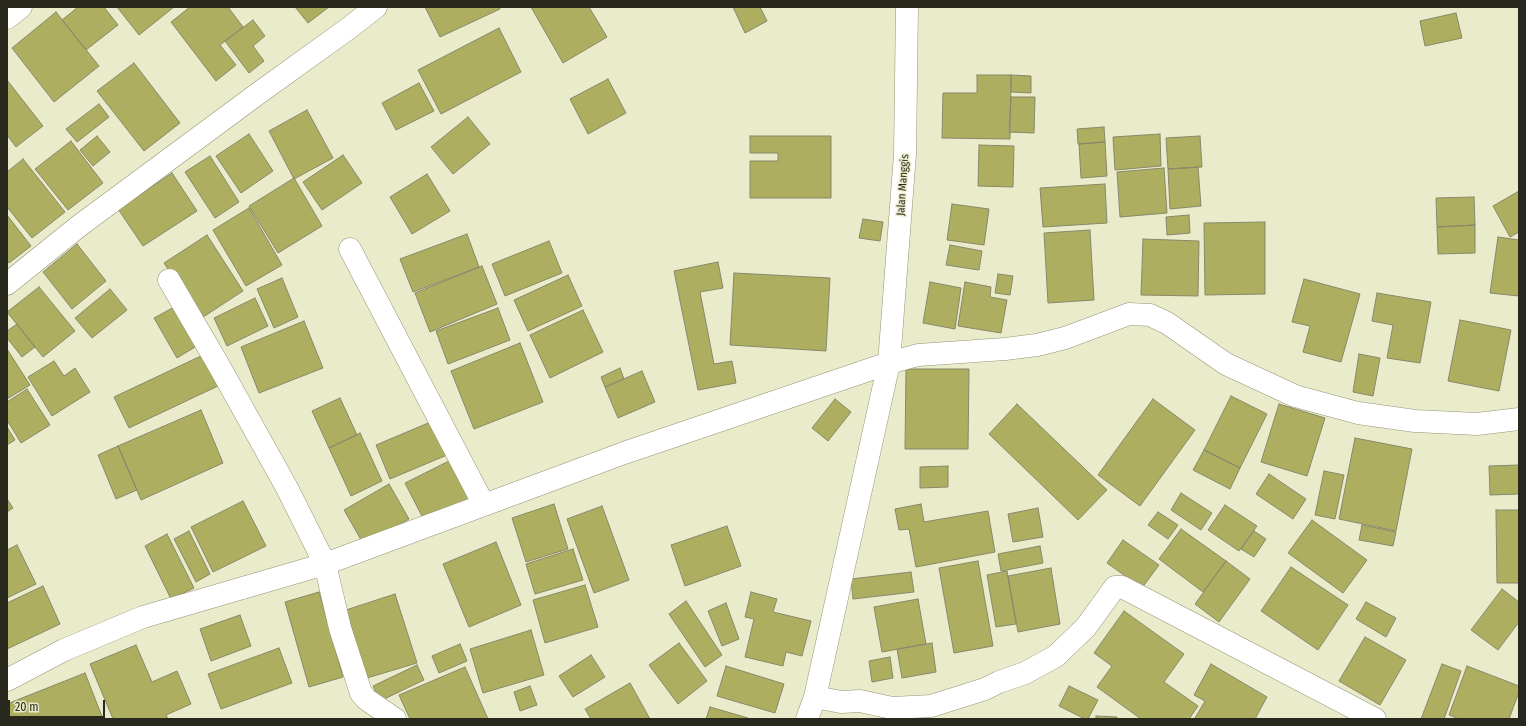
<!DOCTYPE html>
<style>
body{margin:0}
#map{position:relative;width:1526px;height:726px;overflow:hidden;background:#eaebca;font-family:"Fira Sans Condensed",sans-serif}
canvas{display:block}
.frame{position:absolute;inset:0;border:8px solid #28281c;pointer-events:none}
.scale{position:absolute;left:8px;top:700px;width:97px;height:18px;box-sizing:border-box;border:2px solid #28281c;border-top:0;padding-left:5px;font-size:12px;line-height:14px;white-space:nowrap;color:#28281c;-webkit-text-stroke:3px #eaebca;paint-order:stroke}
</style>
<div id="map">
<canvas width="1526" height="726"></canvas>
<div class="frame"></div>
<div class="scale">20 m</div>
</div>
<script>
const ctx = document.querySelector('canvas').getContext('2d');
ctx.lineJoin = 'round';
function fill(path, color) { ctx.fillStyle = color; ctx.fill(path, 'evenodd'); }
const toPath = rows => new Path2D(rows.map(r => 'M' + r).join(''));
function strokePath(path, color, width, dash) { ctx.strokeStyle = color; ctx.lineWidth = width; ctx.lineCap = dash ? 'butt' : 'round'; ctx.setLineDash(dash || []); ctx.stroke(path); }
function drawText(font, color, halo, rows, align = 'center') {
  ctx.font = font + ' "Fira Sans Condensed",sans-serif'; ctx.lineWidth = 3; ctx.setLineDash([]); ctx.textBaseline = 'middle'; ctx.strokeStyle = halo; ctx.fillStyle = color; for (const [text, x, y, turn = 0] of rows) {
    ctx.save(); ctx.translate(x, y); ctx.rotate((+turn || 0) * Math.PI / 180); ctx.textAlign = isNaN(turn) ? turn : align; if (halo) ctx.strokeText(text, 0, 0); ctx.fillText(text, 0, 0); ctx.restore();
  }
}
const building = toPath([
 [78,7,104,7,118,25,86,50,62,20,78,7],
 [117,7,174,7,139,35,117,7],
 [190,7,228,7,243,27,220,45,236,65,216,81,171,22,190,7],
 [295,7,329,7,308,23,295,7],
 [425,7,499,7,500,9,440,37,425,7],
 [531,7,589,7,607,37,563,63,531,7],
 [733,7,760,7,767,21,745,33,733,7],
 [56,12,99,66,54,102,12,48,56,12],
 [1456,13,1462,38,1425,46,1420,21,1456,13],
 [253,20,265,36,253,46,264,61,249,73,225,41,253,20],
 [499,28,521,72,441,114,418,70,499,28],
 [134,63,180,123,144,151,97,91,134,63],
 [977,75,1011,75,1010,139,942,138,943,93,977,93,977,75],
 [1011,75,1031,76,1031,93,1011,92,1011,75],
 [608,79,626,113,588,134,570,99,608,79],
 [7,80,43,126,16,147,7,135,7,80],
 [419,83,434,111,396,130,382,103,419,83],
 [1011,97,1035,97,1034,133,1009,132,1011,97],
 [99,104,109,117,77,142,66,129,99,104],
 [307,110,333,158,294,179,269,131,307,110],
 [468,117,490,144,453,174,431,147,468,117],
 [1104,127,1105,142,1078,144,1077,129,1104,127],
 [249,134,273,171,241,193,216,156,249,134],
 [1160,134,1161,166,1115,170,1113,137,1160,134],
 [97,136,110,152,93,166,80,150,97,136],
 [750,136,831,136,831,198,750,198,750,161,778,161,778,153,750,153,750,136],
 [1200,136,1202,167,1168,169,1166,138,1200,136],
 [71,141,103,183,68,210,35,169,71,141],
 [1105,142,1107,176,1081,178,1079,144,1105,142],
 [979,145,1014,146,1013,187,978,186,979,145],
 [343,155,362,183,322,210,303,182,343,155],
 [210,156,239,202,215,218,185,172,210,156],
 [23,159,65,212,32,238,7,207,7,172,23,159],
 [1198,167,1201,206,1170,209,1168,169,1198,167],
 [1164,168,1167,213,1120,217,1117,172,1164,168],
 [172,173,197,211,143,246,118,209,172,173],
 [427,174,450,211,412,234,390,197,427,174],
 [294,178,322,226,278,253,249,206,294,178],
 [1105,184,1107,223,1043,227,1040,188,1105,184],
 [1519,191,1519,232,1510,237,1493,206,1519,191],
 [1474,197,1475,225,1437,227,1436,198,1474,197],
 [952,204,989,209,984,245,947,240,952,204],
 [249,208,282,265,246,286,213,230,249,208],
 [7,215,31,246,9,263,7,260,7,215],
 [1189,215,1190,233,1167,235,1166,217,1189,215],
 [863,219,883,222,880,241,859,238,863,219],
 [1265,222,1265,294,1205,295,1204,223,1265,222],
 [1475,225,1475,253,1438,254,1437,227,1475,225],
 [1090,230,1094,300,1048,303,1044,233,1090,230],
 [467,234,479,267,413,292,400,259,467,234],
 [207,235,243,291,200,319,164,263,207,235],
 [1498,237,1519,240,1519,296,1490,293,1498,237],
 [1143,239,1199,241,1198,296,1141,295,1143,239],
 [549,241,562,273,505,296,492,264,549,241],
 [77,244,106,281,72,309,43,272,77,244],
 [950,245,982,251,979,270,946,265,950,245],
 [718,262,723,288,700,292,714,364,732,361,736,383,698,390,674,271,718,262],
 [482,266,497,304,430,332,415,293,482,266],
 [734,273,830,278,826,351,730,345,734,273],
 [998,274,1013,276,1010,295,995,293,998,274],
 [568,275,582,306,528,331,514,300,568,275],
 [282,278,298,317,274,328,257,289,282,278],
 [1304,279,1360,294,1341,362,1303,352,1310,326,1292,322,1304,279],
 [930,282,961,288,955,329,923,323,930,282],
 [965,282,991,287,990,297,1007,300,1001,333,958,326,965,282],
 [39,287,75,331,43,357,7,312,39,287],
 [110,289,127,310,92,338,75,318,110,289],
 [1377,293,1431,302,1420,363,1387,358,1393,325,1372,321,1377,293],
 [255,298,268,326,227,346,214,318,255,298],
 [178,305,200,344,177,358,154,318,178,305],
 [498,308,510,340,448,364,436,331,498,308],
 [583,310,603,352,550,378,530,335,583,310],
 [1460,320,1511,330,1499,391,1448,381,1460,320],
 [304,321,323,368,259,393,241,347,304,321],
 [17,324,35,347,22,357,7,338,7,331,17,324],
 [520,343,543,402,474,429,451,371,520,343],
 [7,349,30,385,7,399,7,349],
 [1359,354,1380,358,1373,396,1353,392,1359,354],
 [203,355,218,386,129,428,114,397,203,355],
 [54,361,64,376,75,368,90,392,52,416,28,377,54,361],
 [620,368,624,379,605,387,601,377,620,368],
 [906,369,969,369,968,449,905,449,906,369],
 [642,371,655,402,618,418,605,387,642,371],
 [27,389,50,425,21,443,7,420,7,402,27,389],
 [1231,396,1267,414,1240,468,1204,450,1231,396],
 [340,398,357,435,329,448,312,411,340,398],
 [835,399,851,412,828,441,812,428,835,399],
 [1153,399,1195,430,1140,506,1098,475,1153,399],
 [1017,404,1107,490,1078,520,989,434,1017,404],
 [1279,404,1325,418,1307,476,1261,462,1279,404],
 [201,410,223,463,141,500,118,446,201,410],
 [433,421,447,455,390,479,376,445,433,421],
 [7,427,15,440,7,445,7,427],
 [360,433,382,481,351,496,329,448,360,433],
 [1355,438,1412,449,1396,531,1339,519,1355,438],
 [118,446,137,490,116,499,98,455,118,446],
 [1204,450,1240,468,1230,489,1193,470,1204,450],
 [451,460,471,502,426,524,405,483,451,460],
 [1519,465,1519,494,1490,495,1489,466,1519,465],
 [948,466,948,487,920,488,920,467,948,466],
 [1324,471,1344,475,1335,519,1315,515,1324,471],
 [1269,474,1306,499,1293,519,1256,494,1269,474],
 [389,484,409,519,364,545,344,510,389,484],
 [1181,493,1212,513,1201,530,1171,510,1181,493],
 [7,499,13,508,7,512,7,499],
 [243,501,266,546,213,572,191,527,243,501],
 [554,504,568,549,526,562,512,518,554,504],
 [921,504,924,522,988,511,995,552,916,567,909,529,899,530,895,509,921,504],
 [1225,505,1257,526,1239,551,1208,530,1225,505],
 [602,506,629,580,594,593,567,519,602,506],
 [1038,508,1043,537,1013,542,1008,514,1038,508],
 [1496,510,1519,510,1519,583,1497,583,1496,510],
 [1158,512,1178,525,1168,539,1148,525,1158,512],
 [1312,520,1367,560,1343,593,1288,553,1312,520],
 [1362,525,1396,532,1393,546,1359,540,1362,525],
 [727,526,741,566,685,586,671,545,727,526],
 [1181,529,1226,561,1203,592,1159,559,1181,529],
 [189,531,210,574,196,582,174,539,189,531],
 [1254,531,1266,539,1254,557,1241,549,1254,531],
 [167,534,194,588,171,599,145,546,167,534],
 [1123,540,1159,565,1142,588,1107,563,1123,540],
 [496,542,521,605,469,627,443,564,496,542],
 [17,545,36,584,7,598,7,550,17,545],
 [1040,546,1043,563,1001,571,998,554,1040,546],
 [573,549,583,580,535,594,526,564,573,549],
 [978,561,993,646,954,653,939,568,978,561],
 [1226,561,1250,579,1219,622,1195,604,1226,561],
 [1291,567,1348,605,1318,650,1261,611,1291,567],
 [1051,568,1060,624,1018,632,1008,576,1051,568],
 [1007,571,1016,624,996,627,987,575,1007,571],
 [911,572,914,592,853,599,851,579,911,572],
 [585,585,598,627,545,643,533,600,585,585],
 [43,586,60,624,7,649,7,603,43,586],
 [1502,589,1519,602,1519,622,1498,650,1471,630,1502,589],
 [319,592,343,677,309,687,285,602,319,592],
 [751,592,777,599,773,612,811,621,802,656,786,652,783,666,745,657,754,619,745,617,751,592],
 [395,594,417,663,367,678,346,610,395,594],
 [918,599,926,644,882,652,874,607,918,599],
 [686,601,722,655,705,667,669,614,686,601],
 [1366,602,1396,618,1386,637,1356,619,1366,602],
 [726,603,739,639,722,646,708,611,726,603],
 [1124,611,1184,654,1164,682,1198,706,1189,719,1141,719,1097,687,1112,666,1094,653,1124,611],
 [240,615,251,646,211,661,200,629,240,615],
 [531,630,544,675,483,693,470,649,531,630],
 [1365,637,1406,660,1380,705,1339,681,1365,637],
 [679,643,707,681,678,704,649,665,679,643],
 [932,643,936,672,902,678,897,649,932,643],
 [460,644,467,661,439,673,432,656,460,644],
 [136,645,152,682,177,671,191,704,166,715,168,719,113,719,90,664,136,645],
 [279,648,292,683,221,709,208,674,279,648],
 [591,655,605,677,573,697,559,676,591,655],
 [890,657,893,678,872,682,869,661,890,657],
 [1211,664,1267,697,1255,719,1198,719,1195,718,1205,701,1194,695,1211,664],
 [1442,664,1461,671,1444,719,1421,719,1442,664],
 [417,665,424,680,380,701,373,686,417,665],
 [726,666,784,684,775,713,717,696,726,666],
 [1467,666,1519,686,1519,692,1509,719,1459,719,1449,715,1467,666],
 [465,667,488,719,410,719,399,695,465,667],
 [85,673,103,719,7,719,7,704,85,673],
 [630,683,650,719,591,719,585,709,630,683],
 [530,686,537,705,520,711,514,692,530,686],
 [1069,686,1098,700,1088,719,1085,719,1059,706,1069,686],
 [710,707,748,718,748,719,706,719,710,707],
 [1096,716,1117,717,1117,719,1096,719,1096,716]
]);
fill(building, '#aeae61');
strokePath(building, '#878869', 1);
const minor = toPath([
 [7,18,21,7],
 [350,249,484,505],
 [169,280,218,364,287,488,325,564,340,628,361,693,366,699,395,719],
 [7,284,79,226,256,95,349,28,376,7],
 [7,680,64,650,143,617,325,564,624,453,889,363,918,355,1005,349,1037,345,1065,338,1129,314,1150,315,1167,323,1226,364,1295,396,1358,413,1415,421,1477,424,1519,419],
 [815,697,841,702,860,701,892,708,931,706,985,689,999,682,1025,673,1056,656,1086,627,1115,587,1122,587,1375,719],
 [807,719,815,697,889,363,905,154,907,7]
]);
strokePath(minor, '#949576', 23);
strokePath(minor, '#fff', 22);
drawText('11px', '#28281c', '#eaebca', [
 ["Jalan Manggis",903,185,-86]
]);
</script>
